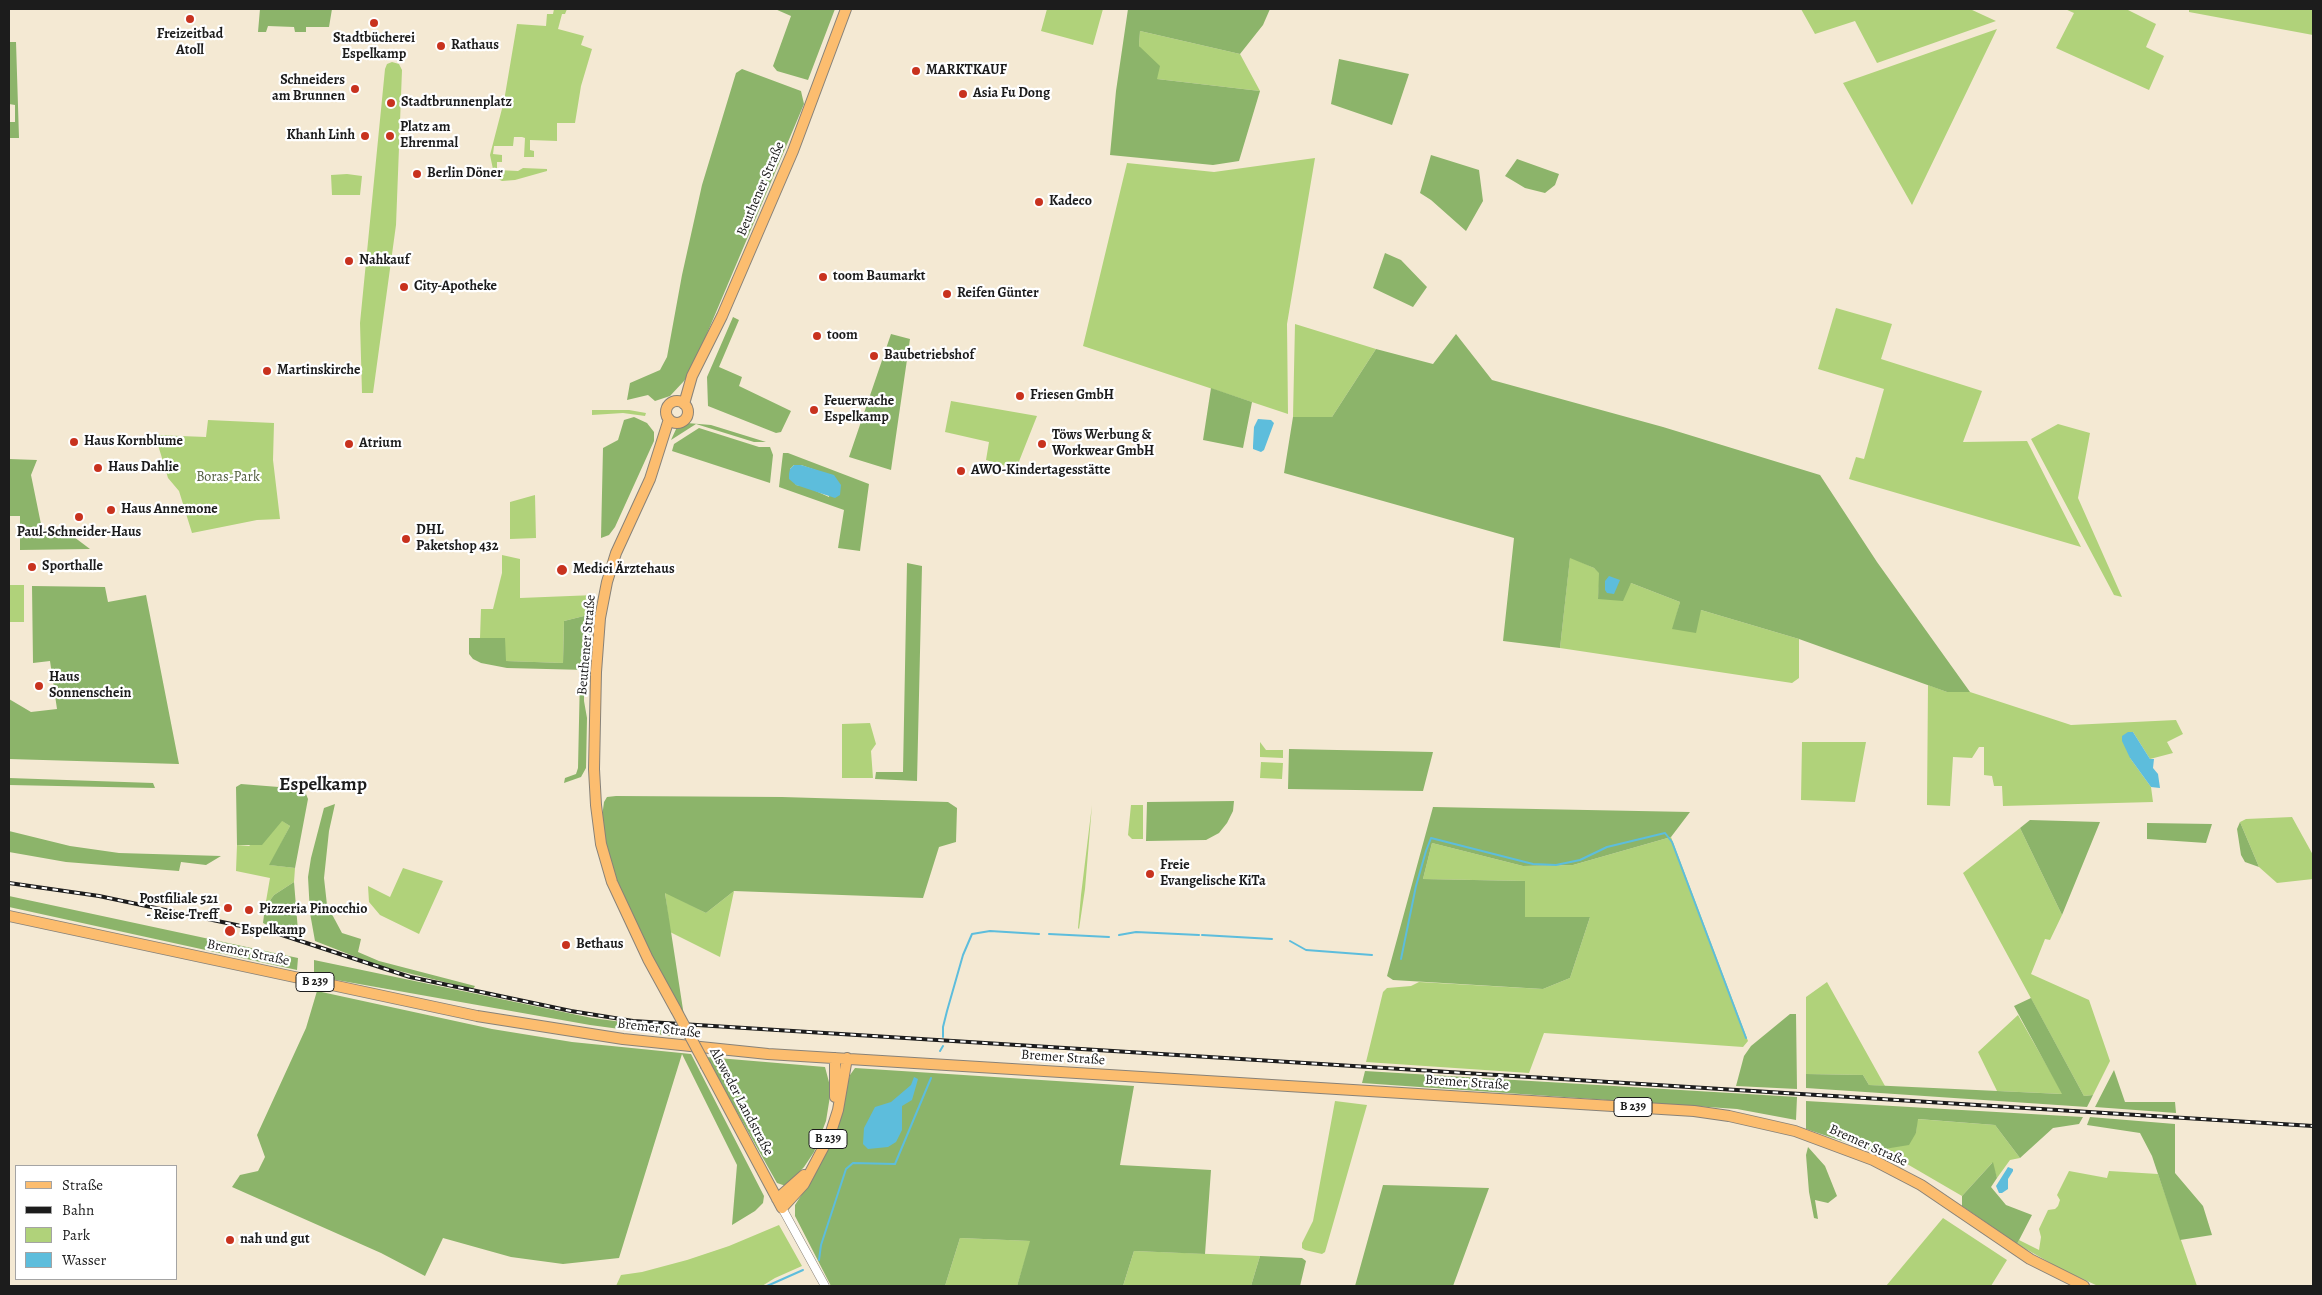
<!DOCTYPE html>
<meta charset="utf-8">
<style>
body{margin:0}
#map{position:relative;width:2322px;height:1295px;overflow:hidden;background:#f4e9d3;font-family:Alegreya,serif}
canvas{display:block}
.frame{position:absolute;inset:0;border:10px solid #1c1c1c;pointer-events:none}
.legend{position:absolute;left:15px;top:1165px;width:162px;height:115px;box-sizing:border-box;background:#fff;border:1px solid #a4a4a4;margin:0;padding:6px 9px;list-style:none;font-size:15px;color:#1c1c1c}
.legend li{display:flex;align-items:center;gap:10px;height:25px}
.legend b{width:25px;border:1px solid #a4a4a4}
</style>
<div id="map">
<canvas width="2322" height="1295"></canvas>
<div class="frame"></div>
<ul class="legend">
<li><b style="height:6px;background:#fcbd6f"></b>Straße</li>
<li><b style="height:6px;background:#1c1c1c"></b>Bahn</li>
<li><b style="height:14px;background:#b0d27a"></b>Park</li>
<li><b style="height:14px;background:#5dbddc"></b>Wasser</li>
</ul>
</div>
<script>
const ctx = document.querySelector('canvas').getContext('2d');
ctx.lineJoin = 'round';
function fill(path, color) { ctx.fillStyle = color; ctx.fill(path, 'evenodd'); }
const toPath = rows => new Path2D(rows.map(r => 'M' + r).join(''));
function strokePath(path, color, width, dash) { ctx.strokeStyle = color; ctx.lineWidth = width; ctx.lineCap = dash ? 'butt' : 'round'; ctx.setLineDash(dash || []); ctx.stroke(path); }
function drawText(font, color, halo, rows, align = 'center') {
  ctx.font = font + ' Alegreya,serif'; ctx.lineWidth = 4.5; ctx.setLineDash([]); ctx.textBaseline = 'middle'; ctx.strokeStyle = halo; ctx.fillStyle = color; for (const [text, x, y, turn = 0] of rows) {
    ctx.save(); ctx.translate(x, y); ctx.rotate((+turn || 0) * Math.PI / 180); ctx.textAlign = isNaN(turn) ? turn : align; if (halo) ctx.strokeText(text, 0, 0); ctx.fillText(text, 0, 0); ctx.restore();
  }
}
fill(toPath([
 [554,9,567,9,565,14,562,14,558,29,584,36,581,45,592,49,581,86,575,123,557,123,557,141,530,140,530,150,534,151,534,157,524,157,525,138,522,137,514,137,513,146,494,146,493,154,502,155,502,162,497,162,497,170,518,171,523,168,547,169,547,171,515,180,502,181,496,178,494,174,490,155,504,101,517,24,546,26,547,14,553,14],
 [1047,9,1103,9,1093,45,1041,31],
 [1801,9,1970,9,1996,21,1877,63,1855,21,1815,34],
 [2065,9,2126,9,2156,24,2146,47,2164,56,2149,90,2056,48,2074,13],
 [2189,9,2313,9,2313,35,2189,12],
 [1997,29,1912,205,1843,83],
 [1140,31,1240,54,1260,91,1157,79,1139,46],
 [392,62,399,64,402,70,396,225,373,393,362,393,360,323,385,69,387,64],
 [1315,158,1287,324,1288,414,1083,346,1127,163,1214,172],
 [347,174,362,176,360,195,332,195,331,175],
 [1836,308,1892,324,1881,359,1982,391,1963,442,2027,441,2081,547,1849,479,1856,457,1864,459,1884,389,1818,369],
 [1295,324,1376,349,1332,417,1293,417],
 [951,401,1037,416,1016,469,986,460,989,442,945,432],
 [592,410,629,410,646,413,645,416,623,413,592,415],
 [208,420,274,423,273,460,280,519,257,520,192,533,179,491,168,478,155,435,206,437],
 [2058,424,2090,433,2078,498,2122,597,2114,595,2031,439],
 [535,495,536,538,510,539,510,502],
 [502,555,520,559,520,598,595,595,592,614,564,621,563,663,505,661,505,638,480,638,481,609,493,609,502,573],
 [1570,557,1594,568,1600,573,1598,599,1631,583,1680,602,1673,629,1701,610,1799,639,1799,678,1792,683,1560,648],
 [9,585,24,585,24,622,9,622],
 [1928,685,1947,692,1970,692,2071,725,2176,720,2183,734,2167,742,2173,753,2150,759,2133,732,2130,758,2151,787,2153,802,2003,806,2002,786,1994,786,1992,776,1984,775,1984,747,1979,747,1972,758,1953,757,1950,806,1927,805],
 [870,723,876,744,871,751,873,778,842,778,842,724],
 [1260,742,1266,750,1283,750,1283,758,1260,757],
 [1802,742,1866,742,1855,802,1801,800],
 [1261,762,1283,763,1282,779,1260,778],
 [1092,805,1085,889,1079,929,1078,928,1081,895],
 [1131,805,1143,805,1143,839,1132,839,1128,835],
 [2292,817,2313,855,2313,879,2277,883,2259,867,2240,822,2246,819],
 [281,820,290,826,270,865,295,868,294,882,274,895,265,907,270,878,236,871,237,845,249,846],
 [2020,828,2062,915,2050,940,2045,939,2031,974,2089,1000,2110,1061,2093,1095,2084,1096,1963,873],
 [1671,837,1748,1041,1743,1047,1544,1033,1529,1073,1366,1062,1383,992,1387,988,1411,986,1419,982,1543,989,1570,978,1590,917,1525,917,1525,881,1423,879,1432,843,1523,866,1573,865],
 [403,868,443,881,419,934,380,915,369,902,368,886,390,897],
 [734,891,720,957,670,932,665,892,706,913],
 [1827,982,1885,1086,1869,1085,1863,1075,1806,1074,1806,997],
 [2018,1015,2063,1094,1997,1091,1978,1052],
 [1335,1101,1367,1105,1325,1252,1322,1254,1305,1250,1302,1248,1302,1243,1313,1221],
 [1917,1119,1995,1125,2020,1158,2010,1160,1997,1178,1992,1163,1962,1196,1883,1150,1916,1133],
 [2069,1171,2107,1178,2109,1171,2158,1174,2197,1286,2098,1286,2061,1269,2017,1244,2019,1240,2039,1250,2041,1237,2039,1229,2048,1210,2055,1209,2058,1206,2060,1200,2057,1195],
 [1943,1218,2007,1260,1991,1286,1886,1286],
 [779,1225,802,1266,775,1278,762,1286,616,1286,621,1275,642,1272,687,1260,729,1246],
 [960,1238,1031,1241,1017,1286,945,1286],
 [1134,1251,1260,1256,1251,1286,1123,1286]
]), '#b0d27a');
fill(toPath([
 [260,9,332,9,329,27,306,27,306,32,295,32,294,27,268,26,266,32,258,32],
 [775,9,835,9,808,80,777,71,773,66,791,16],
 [1128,9,1270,9,1263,25,1240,54,1140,31,1139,46,1160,66,1157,79,1260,91,1239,161,1213,165,1110,155,1116,91],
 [9,42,16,42,19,138,9,138,9,122,15,122,15,105,9,104],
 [1339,59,1409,74,1392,125,1331,104],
 [742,69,801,91,804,104,692,369,684,381,670,396,655,401,648,395,627,400,630,383,660,370,667,357,682,275,702,185,736,73],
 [1431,155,1479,170,1483,201,1466,231,1431,200,1420,193],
 [1517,159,1559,174,1555,185,1545,193,1525,188,1505,176],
 [1385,253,1401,260,1427,287,1413,307,1373,288],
 [733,317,739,320,719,367,742,377,739,386,791,411,781,432,776,433,708,406,707,377],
 [891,334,910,339,891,470,849,457],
 [1456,334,1492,380,1663,427,1820,475,1877,562,1970,692,1947,692,1799,639,1701,610,1696,633,1672,629,1680,602,1631,583,1623,601,1598,599,1599,573,1594,568,1570,558,1560,648,1503,641,1514,538,1284,473,1293,417,1332,417,1376,349,1433,364],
 [1211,388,1252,402,1243,448,1203,440],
 [634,417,647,423,654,432,654,441,615,527,609,535,601,538,603,448,618,440,624,420],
 [687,423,711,425,766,442,754,442,696,424,671,440,677,427],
 [699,428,759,447,770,447,773,455,770,483,672,451,674,444],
 [783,453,788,453,869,484,860,551,838,548,844,510,779,487],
 [794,465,801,465,827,474,831,474,829,497,807,487,796,485,790,469],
 [9,459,37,460,31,475,42,529,62,528,90,549,20,550,20,516,9,516],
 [907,563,922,566,917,781,875,779,876,772,903,772],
 [32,586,105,587,108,602,146,595,179,764,9,759,9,699,31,712,57,709,50,661,33,663],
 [592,614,586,670,507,668,481,663,473,659,469,654,469,638,505,638,506,661,563,663,564,621],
 [580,675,584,676,584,701,587,718,586,768,581,777,564,783,565,778,576,774,578,768],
 [1289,749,1433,752,1423,791,1288,789],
 [9,778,153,783,155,788,9,785],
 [241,784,304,789,308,799,295,868,269,865,290,826,282,821,262,845,237,845,236,787],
 [616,796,782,797,948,802,957,808,956,842,939,847,923,898,734,891,706,913,665,893,684,1016,625,908,606,845,602,817,604,802,607,797],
 [1234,801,1233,811,1227,823,1219,833,1206,840,1146,841,1147,802],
 [335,804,329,831,324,878,327,905,342,933,361,939,358,952,379,961,475,986,473,989,379,966,315,941,310,913,308,877,311,858,324,808],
 [1433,807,1690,812,1671,837,1573,865,1523,866,1432,843,1423,879,1525,881,1525,917,1590,917,1570,978,1543,989,1393,980,1387,976],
 [2030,820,2100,822,2062,915,2020,828],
 [2240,822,2259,867,2245,862,2241,855,2237,829],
 [2147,823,2212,824,2206,843,2147,839],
 [9,831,70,846,119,853,221,856,206,865,181,862,179,871,66,862,9,852],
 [294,882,298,931,291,933,273,928,263,923,265,907,274,895],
 [9,896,298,958,297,970,9,907],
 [314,960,592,1018,675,1029,679,1037,590,1025,314,976],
 [317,991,492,1029,572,1042,691,1054,764,1196,763,1203,755,1211,732,1225,737,1165,682,1054,619,1258,563,1264,511,1257,443,1238,425,1276,381,1253,232,1187,240,1175,258,1171,265,1157,257,1135,306,1028],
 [2031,998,2084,1096,2093,1095,2087,1107,1806,1088,1806,1074,1863,1075,1869,1085,2062,1094,2014,1006],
 [1790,1014,1796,1014,1797,1089,1736,1086,1744,1056,1751,1046],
 [706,1057,825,1067,831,1090,826,1121,814,1152,804,1167,786,1186,777,1183],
 [855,1068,1134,1086,1120,1165,1211,1170,1205,1254,1134,1251,1123,1286,1017,1286,1030,1241,960,1238,945,1286,831,1286,795,1216,795,1205,815,1174,833,1136,850,1075],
 [2114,1070,2125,1102,2175,1102,2176,1113,2095,1107],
 [1365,1071,1797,1097,1796,1120,1737,1109,1362,1083],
 [1806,1101,2083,1117,2079,1124,2053,1128,2020,1158,1995,1125,1918,1119,1916,1133,1909,1145,1872,1151,1806,1129],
 [2090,1117,2175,1124,2175,1173,2203,1206,2212,1235,2180,1240,2152,1156,2140,1133,2087,1125],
 [1808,1147,1825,1166,1837,1196,1828,1203,1815,1200,1818,1219,1814,1218,1809,1192,1806,1155],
 [1993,1162,1997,1178,1991,1187,2006,1205,2032,1215,2017,1244,1962,1206,1962,1196],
 [1383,1185,1489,1188,1453,1286,1355,1286],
 [1260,1256,1302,1258,1306,1261,1300,1286,1251,1286]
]), '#8cb46a');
fill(toPath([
 [1258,419,1271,420,1274,423,1264,450,1261,452,1253,449,1253,446,1254,427],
 [794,465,801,465,834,475,841,485,840,495,835,498,796,485,789,479,789,474,790,469],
 [1609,576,1620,580,1614,594,1607,593,1605,590,1605,581],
 [2128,732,2133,732,2150,759,2154,759,2153,768,2158,774,2160,788,2151,787,2130,758,2122,741,2122,736],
 [914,1077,918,1079,912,1100,902,1106,902,1130,896,1142,888,1147,868,1149,863,1144,864,1128,875,1107,891,1102,911,1085],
 [2008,1167,2013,1169,2013,1171,2008,1179,2008,1189,2002,1193,1999,1193,1996,1186]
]), '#5dbddc');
strokePath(toPath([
 [1049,934,1109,937],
 [1119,935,1136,932,1199,935],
 [1202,935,1272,939],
 [1290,941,1306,950,1372,955],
 [1401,959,1416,886,1426,851,1431,838,1533,864,1556,865,1580,860,1607,847,1665,833,1672,842,1746,1038],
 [943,1037,943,1027,947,1011,963,955,972,934,990,931,1039,934],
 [940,1051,943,1046],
 [819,1260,821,1245,846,1169,853,1163,895,1164,931,1078],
 [767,1286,803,1270]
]), '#5dbddc', 2);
const minor = toPath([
 [782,1208,825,1286]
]);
const major = toPath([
 '666 412a11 11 0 1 1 22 0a11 11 0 1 1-22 0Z',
 [684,404,692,376,722,316,793,151,846,9],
 [669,419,650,479,616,553,607,582,600,618,596,672,594,769,596,805,601,844,612,882,648,959,676,1010],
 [9,916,477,1016,623,1039,768,1054,1694,1111,1729,1116,1795,1131,1873,1160,1921,1185,2030,1259,2084,1286],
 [706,1066,782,1208,804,1184,830,1135,838,1110,847,1058],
 [835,1097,835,1058],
 [777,1199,804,1175]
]);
strokePath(minor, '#888278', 9);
strokePath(major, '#888278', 12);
strokePath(minor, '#fff', 8);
strokePath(major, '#fcbd6f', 10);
const rail = toPath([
 [9,883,99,896,279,934,410,977,571,1011,633,1021,2313,1126]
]);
strokePath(rail, '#1c1c1c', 4);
strokePath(rail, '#fff', 2, [5.5]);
const majorBridge = toPath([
 [676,1010,706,1066]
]);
strokePath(majorBridge, '#888278', 12, []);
strokePath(majorBridge, '#fcbd6f', 10);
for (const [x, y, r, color] of [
 [190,19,5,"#c8321e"],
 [374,23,5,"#c8321e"],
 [441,46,5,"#c8321e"],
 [916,71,5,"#c8321e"],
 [355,89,5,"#c8321e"],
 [963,94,5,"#c8321e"],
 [391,103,5,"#c8321e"],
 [365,136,5,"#c8321e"],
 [390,136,5,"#c8321e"],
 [417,174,5,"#c8321e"],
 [1039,202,5,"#c8321e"],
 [349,261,5,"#c8321e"],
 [823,277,5,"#c8321e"],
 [404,287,5,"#c8321e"],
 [947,294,5,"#c8321e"],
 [817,336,5,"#c8321e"],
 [874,356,5,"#c8321e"],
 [267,371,5,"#c8321e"],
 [1020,396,5,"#c8321e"],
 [814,410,5,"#c8321e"],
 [74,442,5,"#c8321e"],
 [349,444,5,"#c8321e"],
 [1042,444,5,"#c8321e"],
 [98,468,5,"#c8321e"],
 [961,471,5,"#c8321e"],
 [111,510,5,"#c8321e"],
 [79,517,5,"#c8321e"],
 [406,539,5,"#c8321e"],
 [32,567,5,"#c8321e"],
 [562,570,6,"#c8321e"],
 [39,686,5,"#c8321e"],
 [1150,874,5,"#c8321e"],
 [228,908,5,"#c8321e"],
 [249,910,5,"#c8321e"],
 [230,931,6,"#c8321e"],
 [566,945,5,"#c8321e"],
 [230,1240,5,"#c8321e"]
]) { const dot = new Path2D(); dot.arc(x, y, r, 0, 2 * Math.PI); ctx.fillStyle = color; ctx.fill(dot); strokePath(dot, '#fff', 2); }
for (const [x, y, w] of [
 [315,982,38],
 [1633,1107,38],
 [828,1139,38]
]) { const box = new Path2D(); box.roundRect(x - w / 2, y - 9.5, w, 19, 4); ctx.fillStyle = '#fff'; ctx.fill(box); strokePath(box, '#1c1c1c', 1); }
drawText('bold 12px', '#1c1c1c', null, [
 ["B 239",315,982],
 ["B 239",1633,1107],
 ["B 239",828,1139]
]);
drawText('bold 14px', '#1c1c1c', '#fff', [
 ["Freizeitbad",190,35,"center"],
 ["Atoll",190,51,"center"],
 ["Stadtbücherei",374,39,"center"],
 ["Espelkamp",374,55,"center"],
 ["Rathaus",451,46],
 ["MARKTKAUF",926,71],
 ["Schneiders",345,81,"right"],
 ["am Brunnen",345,97,"right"],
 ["Asia Fu Dong",973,94],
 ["Stadtbrunnenplatz",401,103],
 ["Platz am",400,128],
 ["Ehrenmal",400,144],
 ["Khanh Linh",355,136,"right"],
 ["Berlin Döner",427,174],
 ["Kadeco",1049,202],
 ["Nahkauf",359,261],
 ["toom Baumarkt",833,277],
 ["City-Apotheke",414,287],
 ["Reifen Günter",957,294],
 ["toom",827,336],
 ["Baubetriebshof",884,356],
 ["Martinskirche",277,371],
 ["Friesen GmbH",1030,396],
 ["Feuerwache",824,402],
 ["Espelkamp",824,418],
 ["Töws Werbung &",1052,436],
 ["Workwear GmbH",1052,452],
 ["Haus Kornblume",84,442],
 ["Atrium",359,444],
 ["Haus Dahlie",108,468],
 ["AWO-Kindertagesstätte",971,471],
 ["Haus Annemone",121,510],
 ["DHL",416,531],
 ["Paketshop 432",416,547],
 ["Paul-Schneider-Haus",79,533,"center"],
 ["Sporthalle",42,567],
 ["Medici Ärztehaus",573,570],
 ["Haus",49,678],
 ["Sonnenschein",49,694],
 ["Freie",1160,866],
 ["Evangelische KiTa",1160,882],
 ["Postfiliale 521",218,900,"right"],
 ["- Reise-Treff",218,916,"right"],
 ["Pizzeria Pinocchio",259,910],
 ["Espelkamp",241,931],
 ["Bethaus",576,945],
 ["nah und gut",240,1240]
], 'left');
drawText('14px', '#1c1c1c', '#fff', [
 ["Beuthener Straße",761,189,-67],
 ["Beuthener Straße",587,645,-85],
 ["Bremer Straße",248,953,12],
 ["Bremer Straße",659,1029,7],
 ["Bremer Straße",1063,1058,4],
 ["Bremer Straße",1467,1083,4],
 ["Alsweder Landstraße",741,1102,62],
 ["Bremer Straße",1868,1146,24]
]);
drawText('14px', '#505c3d', '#fff', [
 ["Boras-Park",228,478]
]);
drawText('bold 19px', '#1c1c1c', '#fff', [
 ["Espelkamp",323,785]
]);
</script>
